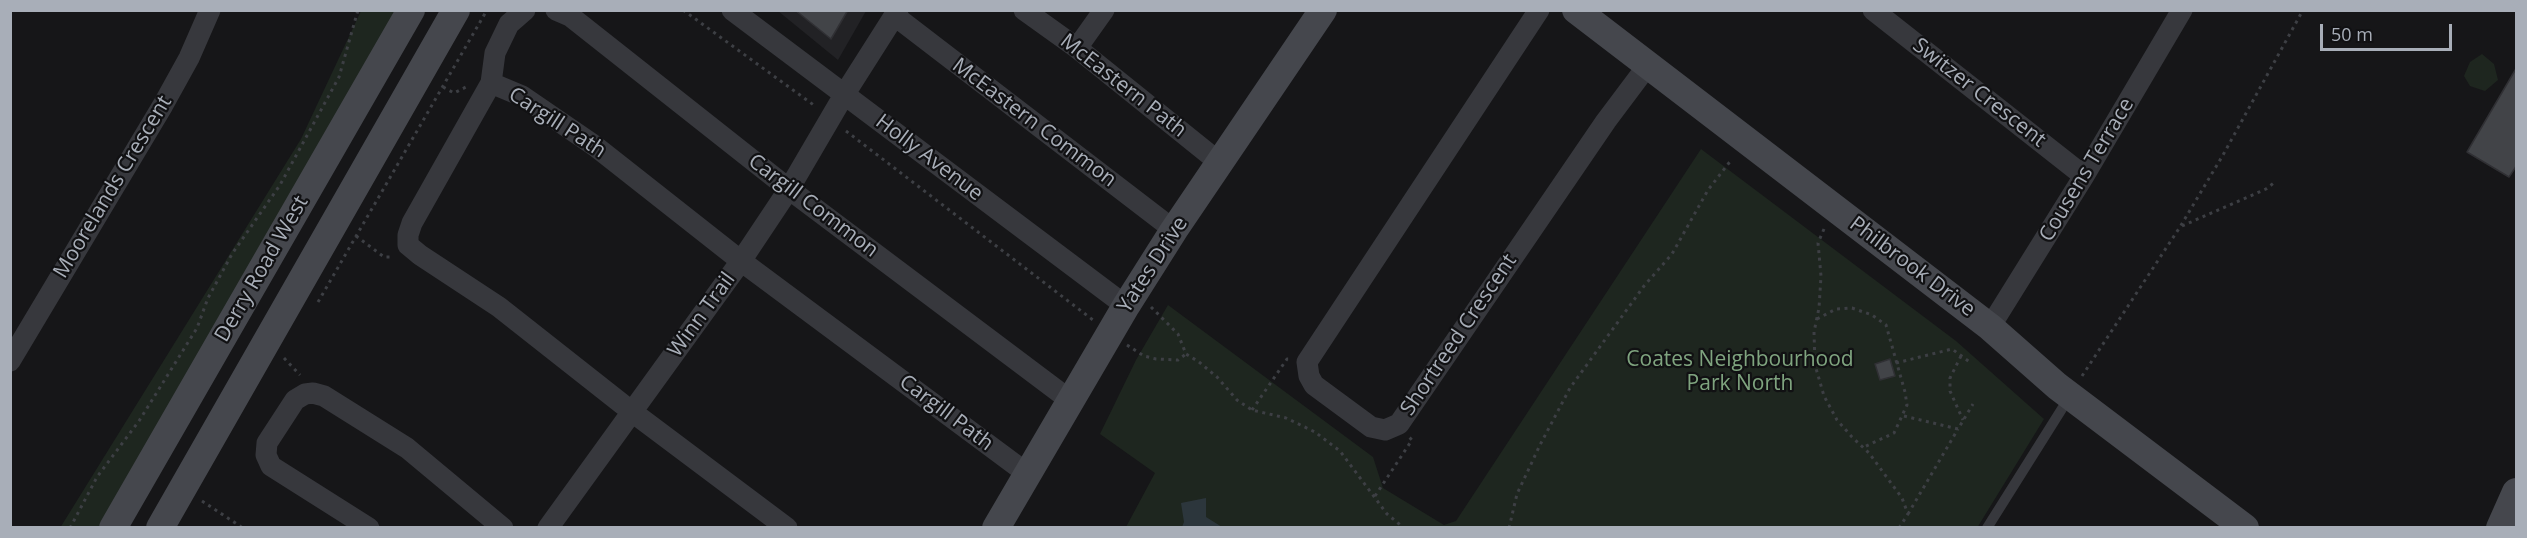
<!DOCTYPE html>
<style>
body{margin:0}
#map{position:relative;width:2527px;height:538px;overflow:hidden;background:#161618;font-family:"Open Sans",sans-serif}
canvas{display:block}
.frame{position:absolute;inset:0;border:12px solid #a8aeb8;pointer-events:none}
.scale{position:absolute;left:2320px;top:24px;width:132px;height:27px;box-sizing:border-box;border:3px solid #a8aeb8;border-top:0;padding-left:8px;font-size:18px;line-height:21px;white-space:nowrap;color:#a8aeb8;-webkit-text-stroke:4px #111113;paint-order:stroke}
</style>
<div id="map">
<canvas width="2527" height="538"></canvas>
<div class="frame"></div>
<div class="scale">50 m</div>
</div>
<script>
const ctx = document.querySelector('canvas').getContext('2d');
ctx.lineJoin = 'round';
function fill(path, color) { ctx.fillStyle = color; ctx.fill(path, 'evenodd'); }
const toPath = rows => new Path2D(rows.map(r => 'M' + r).join(''));
function strokePath(path, color, width, dash) { ctx.strokeStyle = color; ctx.lineWidth = width; ctx.lineCap = dash ? 'butt' : 'round'; ctx.setLineDash(dash || []); ctx.stroke(path); }
function drawText(font, color, halo, rows, align = 'center') {
  ctx.font = font + ' "Open Sans",sans-serif'; ctx.lineWidth = 4.5; ctx.setLineDash([]); ctx.textBaseline = 'middle'; ctx.strokeStyle = halo; ctx.fillStyle = color; for (const [text, x, y, turn = 0] of rows) {
    ctx.save(); ctx.translate(x, y); ctx.rotate((+turn || 0) * Math.PI / 180); ctx.textAlign = isNaN(turn) ? turn : align; if (halo) ctx.strokeText(text, 0, 0); ctx.fillText(text, 0, 0); ctx.restore();
  }
}
fill(toPath([
 [778,11,866,11,838,60]
]), '#222225');
fill(toPath([
 [361,11,404,11,121,527,60,528,301,139],
 [2482,54,2494,64,2498,80,2485,91,2470,86,2464,76,2470,62],
 [1701,149,1956,341,2044,419,1977,528,1126,527,1155,473,1100,434,1136,360,1168,305,1373,457,1383,488,1444,525,1456,521]
]), '#1e261f');
fill(toPath([
 [1206,498,1206,517,1222,527,1182,527,1184,522,1181,503]
]), '#2c363c');
const building = toPath([
 [795,10,848,10,831,39,795,10],
 [2517,67,2517,165,2509,177,2467,152,2517,67],
 [1890,359,1895,376,1880,380,1875,364,1890,359]
]);
fill(building, '#424448');
strokePath(building, '#303034', 1.5);
strokePath(toPath([
 [683,10,815,106],
 [443,87,454,93,466,87],
 [846,131,1093,320],
 [2182,226,2266,189,2275,182],
 [1824,229,1818,243,1821,276,1819,308,1814,332,1815,365,1824,396,1837,420,1852,437,1869,453,1902,498,1908,514,1899,528],
 [356,236,384,257,394,257],
 [318,302,487,10],
 [1151,307,1178,334,1186,354,1199,362,1217,377,1237,400,1252,410,1286,418,1315,432,1340,451,1387,514,1404,528],
 [1817,319,1836,309,1852,308,1872,315,1886,325,1905,392,1907,405,1894,433,1864,447],
 [1127,345,1144,356,1156,359,1178,360,1186,354],
 [1961,356,1950,378,1950,391,1963,420],
 [284,358,300,375],
 [1896,363,1952,349,1971,363],
 [2082,376,2180,227,2223,155,2303,10],
 [1252,410,1287,359,1290,359],
 [1904,416,1958,429,1973,404],
 [1375,496,1412,440,1409,437],
 [202,501,243,528],
 [1908,514,1958,429],
 [70,528,97,477,139,421,197,328,208,298,232,254,280,185,339,77,358,10],
 [1509,528,1517,494,1540,445,1570,388,1644,286,1672,254,1708,190,1732,159]
]), '#3d3f44', 3, [3, 4.5]);
strokePath(toPath([
 [1987,528,2070,396]
]), '#37383d', 10);
strokePath(toPath([
 [525,10,509,24,495,53,491,83,412,223,408,235,408,245,420,255,499,307,631,411,787,528],
 [556,10,570,16,789,189,1071,401],
 [732,10,1126,306],
 [1024,10,1077,48,1220,163],
 [1539,10,1307,362,1309,376,1314,385,1371,427,1385,430,1399,424,1606,121,1648,65],
 [1873,10,2084,176],
 [895,16,1174,230],
 [1077,48,1104,10],
 [491,83,522,96,595,146,741,261,1029,475],
 [1990,327,2084,176,2182,10],
 [10,361,163,105,189,58,210,10],
 [369,528,271,466,266,455,267,443,295,400,305,394,313,393,324,396,407,448,503,528],
 [548,528,741,261,789,189,844,95,898,10]
]), '#37383d', 21);
strokePath(toPath([
 [1576,10,1990,327,2057,386,2245,528],
 [113,528,411,10],
 [160,528,456,10],
 [996,528,1126,306,1174,230,1323,10],
 [2500,528,2516,492]
]), '#45474d', 28);
drawText('21px', '#a8aeb8', '#111113', [
 ["McEastern Path",1123,86,38],
 ["Switzer Crescent",1979,93,38],
 ["Cargill Path",557,123,33],
 ["McEastern Common",1034,123,37],
 ["Holly Avenue",929,158,37],
 ["Cousens Terrace",2087,170,-59],
 ["Moorelands Crescent",113,187,-59],
 ["Cargill Common",813,206,37],
 ["Yates Drive",1153,265,-57],
 ["Philbrook Drive",1912,267,37],
 ["Derry Road West",262,269,-60],
 ["Winn Trail",702,315,-54],
 ["Shortreed Crescent",1459,335,-56],
 ["Cargill Path",946,413,37]
]);
drawText('21px', '#7fa47f', '#111113', [
 ["Coates Neighbourhood",1740,360],
 ["Park North",1740,384]
]);
</script>
